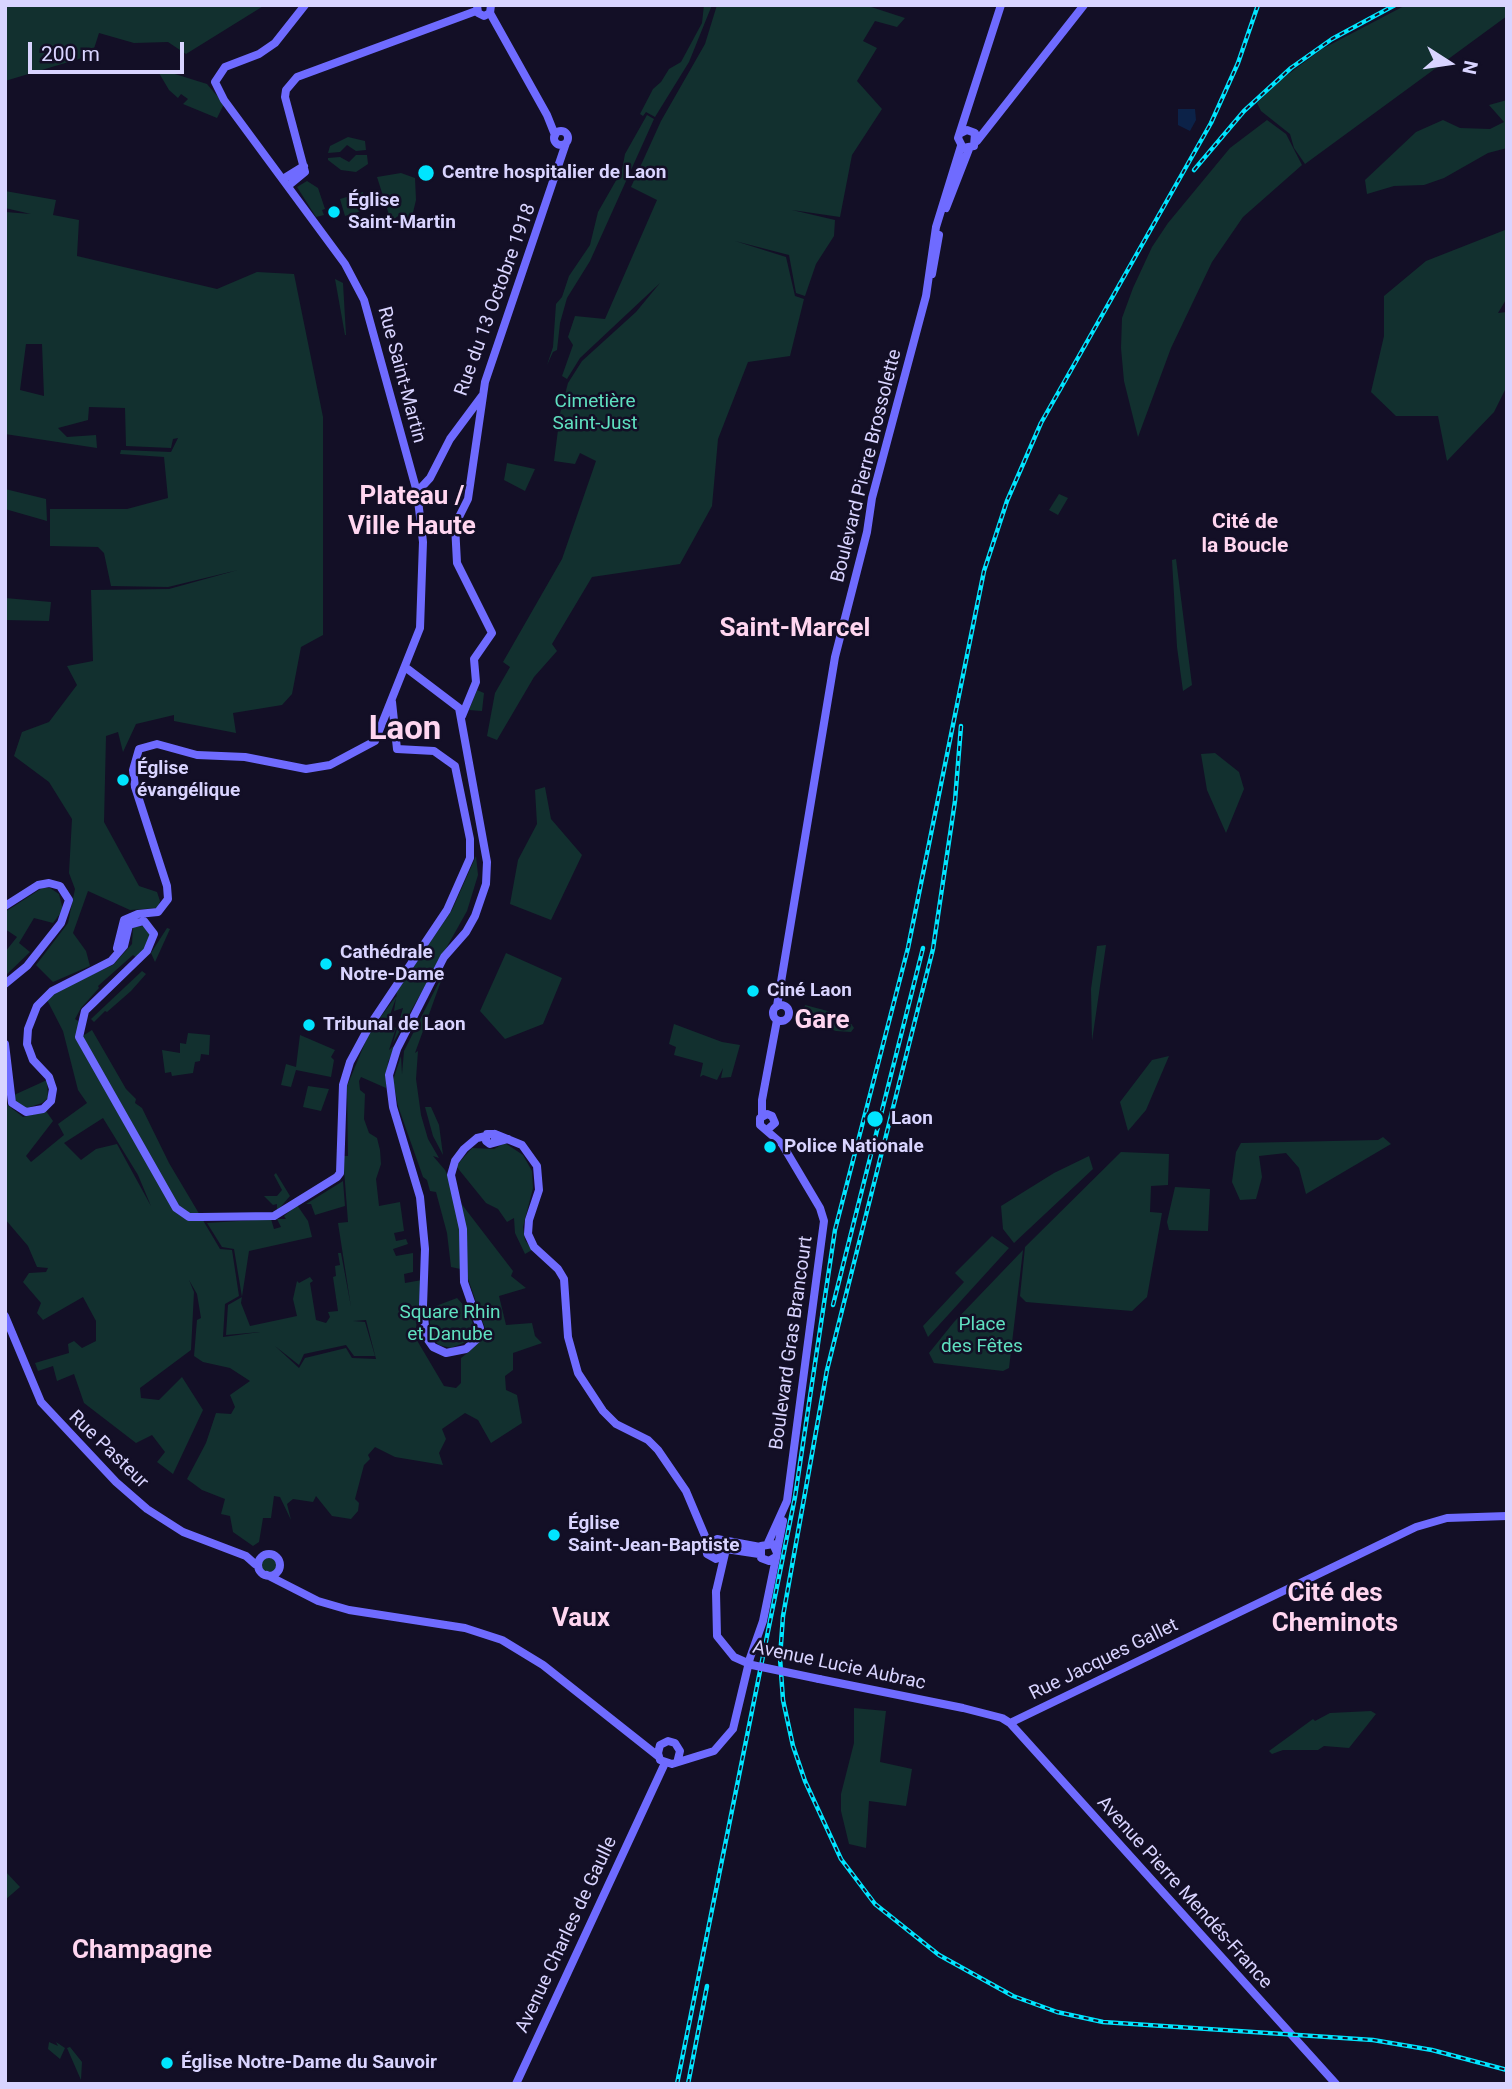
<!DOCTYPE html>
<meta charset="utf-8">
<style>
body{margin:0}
#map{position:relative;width:1512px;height:2089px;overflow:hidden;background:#130f26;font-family:Roboto,sans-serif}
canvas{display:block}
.frame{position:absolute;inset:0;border:7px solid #d9d4ff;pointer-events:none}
.north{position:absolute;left:1414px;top:28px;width:70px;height:70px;-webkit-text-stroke:5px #130f26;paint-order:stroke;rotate:102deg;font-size:19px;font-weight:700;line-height:28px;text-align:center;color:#d9d4ff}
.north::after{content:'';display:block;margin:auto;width:24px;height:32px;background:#d9d4ff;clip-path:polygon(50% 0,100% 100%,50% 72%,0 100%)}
.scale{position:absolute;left:28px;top:42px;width:156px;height:32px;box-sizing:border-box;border:4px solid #d9d4ff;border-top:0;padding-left:9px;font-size:21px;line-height:24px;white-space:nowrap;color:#d9d4ff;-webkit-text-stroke:5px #130f26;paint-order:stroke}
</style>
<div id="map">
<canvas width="1512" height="2089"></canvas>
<div class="frame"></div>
<div class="north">N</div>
<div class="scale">200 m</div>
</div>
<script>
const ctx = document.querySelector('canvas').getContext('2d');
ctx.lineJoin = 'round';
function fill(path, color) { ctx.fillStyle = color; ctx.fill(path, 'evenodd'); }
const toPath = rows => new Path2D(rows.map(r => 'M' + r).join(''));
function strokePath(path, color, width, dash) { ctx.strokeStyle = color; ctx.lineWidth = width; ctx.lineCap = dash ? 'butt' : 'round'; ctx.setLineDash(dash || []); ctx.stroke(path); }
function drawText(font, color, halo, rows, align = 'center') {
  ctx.font = font + ' Roboto,sans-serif'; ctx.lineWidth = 5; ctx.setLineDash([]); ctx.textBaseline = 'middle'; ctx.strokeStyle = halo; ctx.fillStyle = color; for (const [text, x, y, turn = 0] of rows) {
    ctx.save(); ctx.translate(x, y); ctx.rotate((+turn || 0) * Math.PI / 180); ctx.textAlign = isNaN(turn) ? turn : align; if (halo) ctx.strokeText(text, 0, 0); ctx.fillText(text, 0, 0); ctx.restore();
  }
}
fill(toPath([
 [5,5,265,5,186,54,168,42,134,43,99,33,92,55,5,81],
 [704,5,712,5,689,62,655,117,646,112,643,116,640,114,653,89,661,82,669,69,681,62,702,23],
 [717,5,865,5,905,18,897,27,875,21,863,41,877,48,857,81,882,109,852,155,840,217,792,210,835,220,834,236,816,264,805,296,796,293,789,255,735,241,786,257,795,296,804,299,790,356,748,362,718,439,712,506,680,564,592,577,552,644,557,651,534,677,497,740,487,736,495,693,510,667,503,662,562,559,596,461,580,453,575,464,554,461,558,430,562,430,563,423,558,421,568,383,582,361,636,312,660,283,580,358,567,379,562,376,573,345,568,337,575,316,605,319,657,200,631,187,661,121,705,44],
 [1406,5,1507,5,1507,16,1305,164,1294,148,1290,134,1261,111,1257,103,1282,79,1322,49],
 [162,70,207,84,224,104,217,118,183,104,188,99,181,94,178,98,169,90,159,73],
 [1507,100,1507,148,1488,153,1444,178,1424,185,1394,186,1367,194,1365,180,1416,132,1443,120,1460,128,1490,129,1504,122,1489,105],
 [647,115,654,119,590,261,567,298,560,323,557,350,553,352,547,365,553,347,556,304,562,297,569,276,590,245,598,212,622,170,625,154],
 [1267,120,1286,134,1302,165,1243,217,1212,262,1171,348,1138,437,1124,381,1121,348,1122,318,1133,288,1152,247,1168,223,1230,148],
 [348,137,365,141,366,150,356,151,347,145,340,152,328,153,330,146],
 [356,155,367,155,368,164,356,172,341,170,328,160,328,158,340,157,349,162],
 [401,173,415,178,416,200,410,225,402,228,401,214,391,221,377,177],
 [307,181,318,188,325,209,322,210,324,215,316,217,297,187],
 [5,191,56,200,53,215,79,220,77,256,217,289,257,272,294,274,323,417,323,635,301,647,292,694,282,705,233,713,236,733,174,721,174,715,136,724,123,752,118,732,106,736,104,822,139,886,157,892,160,901,158,908,130,910,88,891,73,933,86,951,90,966,53,982,36,965,68,923,75,889,69,873,72,819,49,782,14,756,22,732,49,722,77,685,67,666,93,661,91,590,169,589,238,570,168,587,111,586,104,553,98,547,50,546,50,509,127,509,168,498,164,457,120,454,121,450,171,452,178,438,173,439,171,448,126,446,125,408,89,407,88,420,58,428,67,437,96,435,97,448,5,434,5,212,31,214,5,208],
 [26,344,42,344,44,396,20,390],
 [363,192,368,209,345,216,340,199],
 [1505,230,1507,298,1498,313,1507,312,1507,386,1494,412,1447,461,1438,416,1396,416,1371,392,1384,336,1384,296,1426,261],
 [335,279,343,283,346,335,345,335],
 [507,463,535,469,525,491,504,480],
 [5,489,46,499,47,521,5,509],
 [1059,494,1068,498,1058,515,1049,510],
 [1176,559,1192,685,1183,691,1177,647,1172,560],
 [5,598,51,602,49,621,5,620],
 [477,690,484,693,482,711,469,710],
 [1215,753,1239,772,1244,789,1226,833,1207,790,1201,754],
 [545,787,551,819,582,855,551,920,510,904,518,860,537,824,535,790],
 [476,856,478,875,467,911,393,1043,403,1008,394,1011,397,991,452,910],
 [42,888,50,888,59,894,63,910,53,923,34,918,19,943,30,952,5,976,5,952,17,937,5,929,5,912],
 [143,926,151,934,150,941,138,959,133,955,98,986,99,988,81,1008,75,1019,78,1021,78,1039,92,1030,126,1089,136,1099,135,1103,142,1108,169,1163,220,1249,232,1250,239,1296,225,1304,223,1337,260,1332,226,1335,228,1305,242,1297,234,1249,222,1247,207,1223,271,1219,274,1229,281,1227,277,1219,286,1219,284,1216,297,1205,308,1221,312,1237,249,1251,241,1303,250,1326,297,1316,293,1299,297,1281,299,1283,310,1277,313,1281,310,1283,316,1320,326,1323,330,1317,328,1312,338,1311,333,1277,336,1276,335,1266,340,1265,338,1253,341,1253,351,1307,338,1223,348,1222,343,1156,348,1156,347,1086,370,1031,397,995,385,1029,388,1031,392,1026,396,1028,389,1050,396,1044,388,1062,386,1088,361,1077,359,1081,360,1090,365,1094,364,1119,369,1133,377,1138,380,1150,381,1164,376,1179,379,1206,400,1202,404,1231,394,1233,396,1241,406,1239,408,1244,393,1249,396,1256,413,1253,413,1272,404,1274,405,1283,422,1280,415,1337,444,1386,456,1388,461,1383,461,1358,471,1350,486,1331,465,1270,451,1267,447,1233,436,1192,430,1191,427,1180,423,1177,398,1106,393,1080,401,1056,402,1074,404,1051,445,970,415,1053,418,1051,416,1079,421,1115,428,1139,439,1158,433,1156,445,1170,460,1202,513,1271,511,1276,526,1288,499,1296,506,1325,532,1323,535,1336,542,1343,513,1353,513,1370,505,1376,506,1390,517,1395,522,1423,491,1443,478,1420,465,1413,442,1429,446,1439,439,1453,443,1465,395,1457,375,1447,368,1455,370,1459,364,1465,355,1499,359,1503,358,1511,351,1519,332,1516,316,1496,313,1502,293,1499,287,1504,291,1520,280,1497,274,1496,271,1518,263,1518,259,1542,253,1546,233,1532,230,1516,221,1514,225,1499,202,1490,187,1479,206,1443,216,1413,231,1414,235,1407,230,1395,250,1381,230,1368,203,1362,194,1356,197,1320,201,1318,197,1294,189,1280,194,1292,191,1350,140,1388,141,1398,159,1400,182,1377,203,1410,173,1474,157,1462,165,1452,152,1435,136,1443,84,1403,74,1374,57,1381,53,1366,38,1371,35,1363,69,1353,68,1344,74,1341,82,1348,96,1341,96,1321,83,1297,43,1320,37,1313,41,1303,23,1282,29,1273,46,1272,48,1268,37,1267,28,1246,5,1219,5,1103,23,1117,46,1111,53,1121,26,1156,31,1162,64,1135,58,1124,87,1103,78,1090,63,1031,47,1000,62,988,113,965,132,944,133,927],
 [103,1118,138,1175,151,1206,117,1144,96,1149,81,1160,64,1143],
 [366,1320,376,1359,352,1358,346,1348,305,1358,299,1368,275,1346,299,1365,304,1354,346,1345,354,1356,375,1356,365,1322,353,1321],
 [167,928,170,929,155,962,151,953],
 [1106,945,1092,1041,1091,989,1097,946],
 [506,953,562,978,543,1024,505,1039,480,1011],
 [142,971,146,974,131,991,107,1012,105,1011,94,1022,91,1019],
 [805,1005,839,1014,850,1022,854,1028,851,1032,836,1031,801,1019],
 [674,1024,722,1042,740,1045,731,1077,721,1078,723,1068,717,1080,703,1075,700,1077,703,1063,674,1055,676,1047,669,1044],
 [188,1033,210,1035,209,1055,201,1054,200,1061,195,1062,193,1073,172,1076,171,1072,165,1073,162,1050,180,1053,180,1043,186,1044],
 [300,1035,335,1050,331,1057,334,1060,331,1077,296,1070,291,1087,281,1085,286,1064,296,1067],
 [1169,1056,1146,1110,1128,1131,1120,1102,1152,1060],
 [47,1080,48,1098,42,1103,24,1109,14,1100,14,1095],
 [308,1086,329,1089,321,1111,303,1107],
 [425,1107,431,1107,439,1125,443,1155,433,1136],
 [1383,1137,1391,1144,1306,1194,1299,1168,1286,1153,1259,1156,1262,1177,1256,1199,1240,1200,1232,1182,1236,1152,1241,1143,1378,1140],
 [505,1143,523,1155,532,1171,533,1188,523,1227,525,1240,532,1250,525,1254,515,1233,514,1218,507,1222,498,1209,486,1203,456,1166,472,1148,494,1149],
 [1121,1152,1169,1154,1168,1185,1151,1186,1150,1212,1162,1213,1147,1297,1132,1311,1026,1302,1020,1296,1025,1247],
 [1089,1156,1093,1169,1014,1243,1003,1229,1001,1206,1054,1173],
 [276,1173,290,1196,277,1211,277,1204,273,1205,264,1196,277,1196,282,1190,274,1175],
 [343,1181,345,1206,315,1215,311,1204,306,1204],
 [1175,1187,1210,1189,1208,1231,1169,1230,1167,1222],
 [992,1236,1009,1248,928,1337,923,1326,964,1282,955,1273],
 [1023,1250,1009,1368,1003,1371,934,1363,929,1353,954,1322],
 [457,1298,469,1311,474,1328,466,1342,451,1348,439,1345,432,1338,428,1309],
 '259 1565a9 9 0 1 1 18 0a9 9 0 1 1-18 0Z',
 [854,1708,886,1711,880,1762,912,1769,906,1806,869,1801,866,1848,849,1844,841,1811,841,1794,854,1743],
 [1371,1711,1376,1714,1349,1748,1324,1746,1318,1750,1283,1750,1272,1754,1269,1751,1313,1719,1315,1721,1330,1713],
 [5,1871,20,1887,5,1900],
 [49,2042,58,2046,56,2042,65,2048,60,2059,48,2049],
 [70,2047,82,2062,81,2080,67,2048]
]), '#12302f');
fill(toPath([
 [1178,109,1195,109,1196,120,1190,131,1178,125]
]), '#0c2248');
strokePath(toPath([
 [477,5,478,13,484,16,490,13,491,5],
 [490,13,547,115,555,135],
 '554 138a7 7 0 1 1 14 0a7 7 0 1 1-14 0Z',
 [961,133,967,130,975,133,974,146,963,148,958,138,1001,5],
 [977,141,1084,5],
 [283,179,304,166],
 [288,186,305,172,285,97,286,90,297,77,476,11],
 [946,208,969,149],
 [932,274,939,235],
 [417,492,430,478,450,439,482,396],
 [405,667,459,708,487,862,486,884,475,916,466,932,444,957,397,1049,389,1075,393,1107,420,1197,425,1249,423,1306,426,1337,433,1347,446,1353,466,1349,477,1339,480,1328,464,1282,463,1229,451,1175,455,1161,464,1149,477,1138,486,1136],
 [462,716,476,682,474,659,492,633,457,563,455,525,468,499,485,382,566,143],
 [5,906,38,885,49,883,60,886,69,900,61,923,27,966,5,984],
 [117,948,124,920,138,914,158,912,168,899,167,886,135,787,133,770,139,749,157,744,197,755,245,757,306,769,330,765,375,741,420,628,423,542,417,492,364,300,345,264,224,100,215,82,225,67,259,54,275,43,305,5],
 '773 1013a8 8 0 1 1 16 0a8 8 0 1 1-16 0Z',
 [777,1006,835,657,867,532,872,498,926,296,936,227,961,146],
 [5,1044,12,1103,26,1112,43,1109,51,1101,53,1089,49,1077,33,1060,27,1044,28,1029,37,1006,52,991,111,961,124,946,129,925,144,921,154,934,147,951,85,1011,79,1037,176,1208,189,1217,201,1217,274,1216,337,1177,340,1173,343,1085,350,1062,370,1025,447,910,470,858,470,839,455,766,434,751,397,749,392,702],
 [762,1116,762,1100,777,1020],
 [767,1130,775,1123,772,1116,767,1114,760,1118,760,1125,782,1144,820,1208,824,1221,787,1501,768,1543],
 [495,1134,522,1145,537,1166,539,1190,529,1220,528,1234,534,1247,558,1269,564,1279,568,1337,578,1373,603,1411,616,1424,648,1440,658,1450,686,1491,705,1536,707,1554,716,1559,724,1555],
 [495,1142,495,1134,487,1134,486,1141,490,1144,508,1139],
 [5,1316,41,1402,116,1482,147,1509,183,1532,246,1556,255,1564],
 [706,1546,717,1539,760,1547],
 [726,1549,759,1554],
 [777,1551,783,1521],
 '258 1565a11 11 0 1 1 22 0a11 11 0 1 1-22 0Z',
 [267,1575,318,1601,349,1610,465,1628,502,1640,543,1665,658,1756],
 [716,1592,726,1549,720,1540],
 [819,1679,963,1708,1002,1718,1010,1723,1336,2084],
 [1010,1723,1416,1527,1447,1518,1507,1516],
 [678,1759,680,1751,675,1743,668,1741,660,1745,658,1753,660,1760,672,1764,714,1751,733,1729,750,1658,763,1621,777,1553,773,1544,761,1546,761,1558,769,1561,774,1558],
 [516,2084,665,1763]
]), '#6f6bff', 8);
const rail = toPath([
 [1194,170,1244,111,1291,68,1332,39,1395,5],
 [961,726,955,801,933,949,827,1370,783,1616,780,1658,783,1700,793,1746,805,1781,841,1859,875,1904,939,1955,1013,1996,1057,2012,1103,2022,1373,2040,1432,2050,1507,2070],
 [833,1305,923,948],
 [677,2084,795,1497,835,1230,908,948,984,571,1007,501,1041,423,1211,123,1238,63,1258,5],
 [688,2084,707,1986]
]);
strokePath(rail, '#00e5ff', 4.5);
strokePath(rail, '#130f26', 2, [5]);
strokePath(toPath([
 [716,1592,717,1636,734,1657,752,1665,819,1679]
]), '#6f6bff', 8);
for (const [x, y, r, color] of [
 [426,173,9,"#00e5ff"],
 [334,212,7,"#00e5ff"],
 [123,780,7,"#00e5ff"],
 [326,964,7,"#00e5ff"],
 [753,991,7,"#00e5ff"],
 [309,1025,7,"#00e5ff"],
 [875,1119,9,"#00e5ff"],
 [770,1147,7,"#00e5ff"],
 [554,1535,7,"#00e5ff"],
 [167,2063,7,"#00e5ff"]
]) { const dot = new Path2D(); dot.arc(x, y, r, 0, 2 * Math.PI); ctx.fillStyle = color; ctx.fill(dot); strokePath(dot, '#130f26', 2.5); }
drawText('bold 19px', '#d9d4ff', '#130f26', [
 ["Centre hospitalier de Laon",442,173],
 ["Église",348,201],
 ["Saint-Martin",348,223],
 ["Église",137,769],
 ["évangélique",137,791],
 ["Cathédrale",340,953],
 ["Notre-Dame",340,975],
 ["Ciné Laon",767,991],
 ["Tribunal de Laon",323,1025],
 ["Laon",891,1119],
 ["Police Nationale",784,1147],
 ["Église",568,1524],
 ["Saint-Jean-Baptiste",568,1546],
 ["Église Notre-Dame du Sauvoir",181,2063]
], 'left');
drawText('19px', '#d9d4ff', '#130f26', [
 ["Rue du 13 Octobre 1918",496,300,-70],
 ["Rue Saint-Martin",401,375,75],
 ["Boulevard Pierre Brossolette",867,466,-76],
 ["Boulevard Gras Brancourt",792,1343,-82],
 ["Rue Pasteur",108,1450,44],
 ["Rue Jacques Gallet",1104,1660,-26],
 ["Avenue Lucie Aubrac",839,1666,12],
 ["Avenue Pierre Mendés-France",1184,1893,48],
 ["Avenue Charles de Gaulle",567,1935,-65]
]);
drawText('19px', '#5fe0c0', '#130f26', [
 ["Cimetière",595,402],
 ["Saint-Just",595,424],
 ["Square Rhin",450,1313],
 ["et Danube",450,1335],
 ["Place",982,1325],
 ["des Fêtes",982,1347]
]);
drawText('bold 21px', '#ffd6f0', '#130f26', [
 ["Cité de",1245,523],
 ["la Boucle",1245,547]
]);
drawText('bold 26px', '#ffd6f0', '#130f26', [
 ["Plateau /",412,497],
 ["Ville Haute",412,527],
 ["Saint-Marcel",795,629],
 ["Gare",822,1021],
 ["Cité des",1335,1594],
 ["Cheminots",1335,1624],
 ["Vaux",581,1619],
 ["Champagne",142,1951]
]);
drawText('bold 33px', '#ffd6f0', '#130f26', [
 ["Laon",405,731]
]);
</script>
